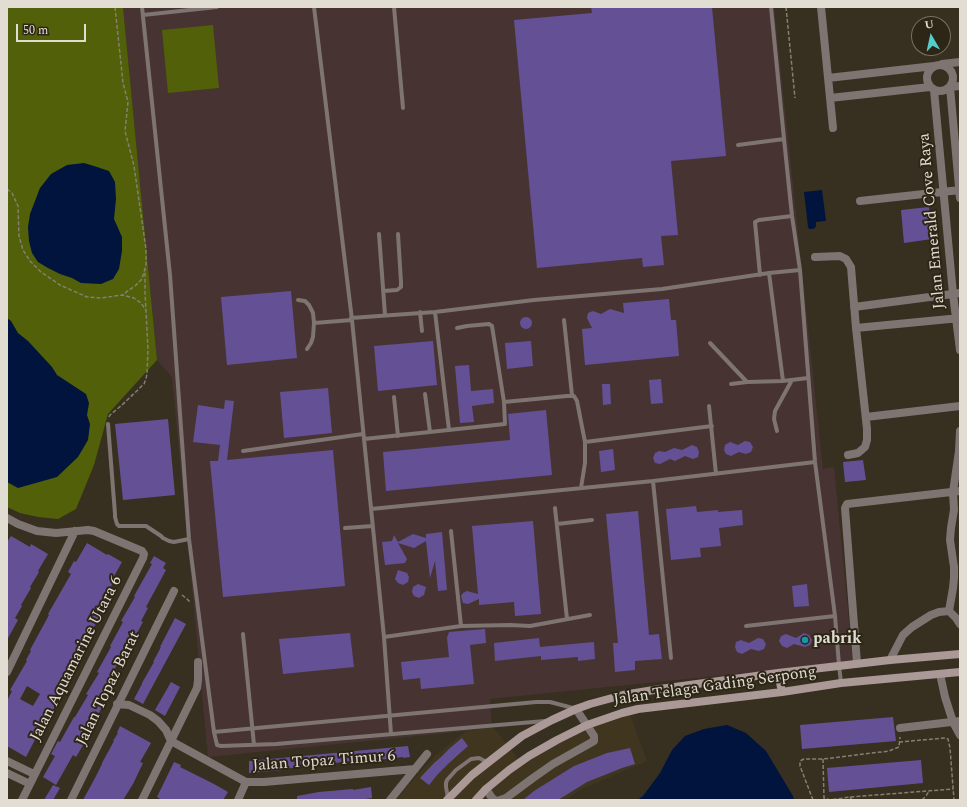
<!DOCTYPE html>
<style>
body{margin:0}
#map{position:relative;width:967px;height:807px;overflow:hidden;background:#373020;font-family:Spectral,serif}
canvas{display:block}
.frame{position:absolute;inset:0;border:8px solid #e1ddd3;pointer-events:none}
.north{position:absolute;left:911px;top:16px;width:40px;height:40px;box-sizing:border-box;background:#2d2616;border:1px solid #756f62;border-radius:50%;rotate:351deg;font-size:11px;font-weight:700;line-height:16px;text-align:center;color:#e1ddd3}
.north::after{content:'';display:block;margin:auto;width:14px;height:18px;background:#53cdc9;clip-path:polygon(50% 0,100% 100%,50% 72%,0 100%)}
.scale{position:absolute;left:16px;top:24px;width:70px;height:18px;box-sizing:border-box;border:2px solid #e1ddd3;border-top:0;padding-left:5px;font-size:12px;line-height:14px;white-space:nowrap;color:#e1ddd3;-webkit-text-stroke:3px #2d2616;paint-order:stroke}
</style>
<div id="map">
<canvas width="967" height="807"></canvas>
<div class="frame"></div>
<div class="north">U</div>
<div class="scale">50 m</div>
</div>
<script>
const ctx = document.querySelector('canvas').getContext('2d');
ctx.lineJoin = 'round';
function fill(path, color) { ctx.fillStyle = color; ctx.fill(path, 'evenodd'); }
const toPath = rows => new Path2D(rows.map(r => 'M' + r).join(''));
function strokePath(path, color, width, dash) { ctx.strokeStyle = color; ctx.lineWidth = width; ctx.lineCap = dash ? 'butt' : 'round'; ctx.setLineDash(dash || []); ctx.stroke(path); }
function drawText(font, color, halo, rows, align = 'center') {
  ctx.font = font + ' Spectral,serif'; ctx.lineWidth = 4; ctx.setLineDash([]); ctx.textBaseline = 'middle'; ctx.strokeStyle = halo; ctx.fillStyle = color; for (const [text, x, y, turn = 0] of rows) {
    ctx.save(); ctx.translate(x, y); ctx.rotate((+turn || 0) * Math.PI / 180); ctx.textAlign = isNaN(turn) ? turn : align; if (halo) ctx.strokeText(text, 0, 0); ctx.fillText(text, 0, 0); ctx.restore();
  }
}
fill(toPath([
 [629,712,647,761,582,789,565,800,397,800,404,790,436,755,466,731,492,727,498,733,523,765,578,731]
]), '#40361f');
fill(toPath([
 [123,7,774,7,823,469,834,467,853,662,490,699,492,727,466,731,208,757,172,377,157,360]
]), '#473331');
fill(toPath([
 [7,7,123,7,157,360,108,414,94,465,76,509,58,519,38,517,20,513,7,507],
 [213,25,219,88,168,93,162,30]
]), '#516009');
fill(toPath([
 [84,163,97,167,109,171,115,182,116,199,114,219,122,237,122,251,119,269,113,279,101,284,81,283,72,278,60,274,48,268,38,262,32,253,29,241,28,227,30,214,40,188,51,174,67,165],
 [822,190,826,221,816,222,816,226,815,228,812,229,809,229,808,227,804,192],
 [7,318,11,321,18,333,28,341,52,367,57,375,86,394,89,403,87,415,90,424,88,440,78,457,57,477,18,488,7,482],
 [727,725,746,733,766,751,793,796,794,800,637,800,643,796,660,773,672,750,685,736,704,729]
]), '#00143d');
fill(toPath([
 [591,7,712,7,726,156,671,161,678,235,661,236,664,265,643,267,642,258,537,268,514,20,592,13],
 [929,207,932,239,904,243,901,210],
 [291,291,297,358,227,365,221,297],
 [669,299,671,320,676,320,679,356,585,365,582,329,592,328,587,318,588,313,593,311,601,314,610,309,624,313,623,303],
 '520 323a6 6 0 1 1 12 0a6 6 0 1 1-12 0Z',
 [433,341,437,385,378,391,374,346],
 [531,341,533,366,507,369,505,343],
 [469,365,471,391,493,389,494,403,472,406,474,422,460,423,455,366],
 [661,379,663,403,651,404,649,380],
 [602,384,610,384,611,404,603,405],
 [328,388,332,433,284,438,280,392],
 [225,400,234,401,227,460,333,450,345,586,223,597,210,461,218,461,220,445,193,442,198,405,224,409],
 [546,410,552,475,386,491,383,452,510,440,508,414],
 [168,419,175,495,123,500,115,424],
 [745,441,750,442,753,447,751,452,746,454,739,452,731,456,726,454,724,450,725,445,730,442,738,445],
 [692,445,697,447,699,452,698,457,693,459,685,456,675,461,670,459,660,464,655,463,653,458,655,453,659,451,665,452,674,448,682,450],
 [613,449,615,470,601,472,599,451],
 [863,460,866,480,845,482,843,462],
 [696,506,697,512,718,510,718,512,742,510,743,525,719,528,721,546,700,548,701,557,671,560,666,509],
 [638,511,649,635,659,634,662,659,635,661,635,670,615,672,613,643,618,643,606,514],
 [533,521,541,614,515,616,514,602,479,605,479,599,468,604,463,603,461,596,463,593,467,591,478,594,472,526],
 [442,532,447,590,438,591,435,561,430,578,426,541,414,548,398,543,407,559,405,563,385,565,382,542,392,541,394,535,398,542,413,534,426,538,426,534],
 [11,536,30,547,31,544,48,554,38,571,39,572,30,587,31,588,21,605,22,606,15,618,18,620,7,640,7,542],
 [87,543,107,555,108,554,122,562,113,578,115,579,105,597,107,598,101,607,104,609,82,649,85,650,80,658,78,656,66,677,67,677,60,690,61,691,54,703,56,704,51,714,50,713,40,730,26,757,7,746,7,701,12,691,10,690,27,661,26,660,31,651,30,650,49,615,48,614,71,574,68,572,74,561,76,562],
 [27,686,40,694,33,706,20,699],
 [154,556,166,563,163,568,166,570,146,607,148,608,141,621,143,622,137,633,139,634,134,644,131,642,114,670,116,671,102,694,103,695,98,704,102,707,99,713,95,711,81,733,88,737,76,757,73,755,56,785,43,777,55,756,51,754,58,741,60,742,74,717,75,717,88,695,86,694,99,673,97,672,111,647,110,646,123,622,121,621,135,597,134,596,152,564,150,563],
 [398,570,407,573,409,577,408,582,403,585,398,583,395,579],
 [418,584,426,587,424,595,419,598,414,596,412,592,413,587],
 [807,584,809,606,794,607,792,586],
 [175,618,186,624,143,704,134,699,142,684,142,683,154,662,153,662,161,647,160,647],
 [485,629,486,643,470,645,474,684,421,689,420,678,403,680,401,662,449,657,447,638,449,632],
 [350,633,354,667,283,674,279,639],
 [804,633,809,635,812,640,810,645,805,647,794,644,787,648,782,646,779,641,781,636,786,634,796,638],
 [539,638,540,647,594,642,595,659,578,661,578,657,541,660,541,656,495,661,494,643],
 [758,638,763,639,766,644,764,649,759,651,751,649,742,654,737,652,735,647,736,642,741,640,749,643],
 [171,682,180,687,165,716,155,710],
 [893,717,896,741,802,749,800,725],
 [120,726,151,743,140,762,143,763,133,784,123,800,83,800,95,778,102,764,102,763,114,741,113,741,118,733,117,733],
 [462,738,468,746,459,754,448,764,438,774,429,785,420,778,434,763,440,758,449,749],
 [408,746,410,757,403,758,403,757,378,760,377,759,353,763,353,761,335,763,283,769,283,770,249,773,249,761],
 [630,748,635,764,622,768,587,782,558,800,523,800,534,791,574,766,607,753],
 [921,760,923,783,829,792,827,768],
 [174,762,181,765,180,767,214,784,228,792,223,800,162,800,157,797],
 [53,785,60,788,53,800,44,800],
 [371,787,372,798,359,800,297,800,297,796,319,792,353,789,353,790]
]), '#645195');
strokePath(toPath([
 [115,7,123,83,128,102,125,131,134,166,146,249,146,265,142,279,135,286,122,295],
 [786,7,795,98],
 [7,189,12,193,18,206,19,236,23,250,30,261,41,272,60,285,87,297,101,298,122,295,134,298,141,303,146,310],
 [109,417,110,415,122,405,144,384,146,379,147,373,148,350,145,292,145,269],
 [182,595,187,599,191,603],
 [899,742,945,738,948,739,950,748,954,800],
 [823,759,824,798,830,800,850,797,953,789],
 [850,797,852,800],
 [813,800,800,766,800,761,804,759,823,759,889,751,899,747,900,737],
 [922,800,926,796,929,791]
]), '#847f71', 1.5, [4, 2]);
strokePath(toPath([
 [142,7,170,275,189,539,214,732,217,745,221,746,276,744,545,721],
 [314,7,352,320,384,637,391,734],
 [394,7,403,108],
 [771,7,784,139,792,216,800,270,815,462,835,616,839,665,841,683],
 [143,15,217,7],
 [738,145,784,139],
 [379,234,385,315],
 [769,273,783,381],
 [760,275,755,222,759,220,792,216],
 [383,291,397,290,401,287,401,282,398,234],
 [298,300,305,301,309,305,313,313,314,323],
 [420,312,422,331],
 [435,312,449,430],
 [351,318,435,312,534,300,662,289,769,273,800,270],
 [564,320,572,395],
 [710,343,747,382],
 [307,349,311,343,313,337,314,323,352,320],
 [731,384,747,382,783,381,808,378],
 [425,394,430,432],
 [394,397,398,436],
 [504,402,567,396,574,396,577,401,585,442],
 [709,406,716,474],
 [108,424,115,514,115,517,117,524,119,526,146,526,161,536,163,538,169,541,174,542,189,539],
 [777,431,774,419,775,411,792,380],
 [364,439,505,424,504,402,492,326,489,324,467,326,457,328],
 [243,451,363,434],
 [653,481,671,658],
 [581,488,585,463,585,442,712,426],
 [555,508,567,619],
 [371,509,653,481,815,462],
 [557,524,592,520],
 [345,528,373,526],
 [451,531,461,626],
 [746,626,835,616],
 [243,634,254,745],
 [384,637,461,626,510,625,530,626,590,615],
 [214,732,536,702,550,702,573,708],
 [448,798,446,787,446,783,447,780,456,770,471,759,479,758,487,762]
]), '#7e7472', 4);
strokePath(toPath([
 [821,7,833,128],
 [942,64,960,62],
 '927 78a13 13 0 1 1 26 0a13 13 0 1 1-26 0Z',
 [828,78,934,66],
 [960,86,950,87,960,198],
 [934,90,953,294,960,350],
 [830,98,930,87],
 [860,201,960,190],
 [815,257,840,256,846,259,851,267,856,328,867,429,867,440,865,447,858,453,848,455],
 [854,307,960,293],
 [856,328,960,318],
 [866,417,960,406],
 [7,518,18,524,37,531,56,533,88,530,94,531,142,551,144,554,143,558,22,800],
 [949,611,953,588,954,578,954,567,950,540,951,528,954,510,953,492,959,451,960,431],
 [890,660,903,635,912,627,931,615,939,612,949,611,956,618,960,624],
 [857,663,845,508,847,504,960,491],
 [7,672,75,531],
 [940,674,945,697,953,722,960,735],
 [117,704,129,705,150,715,158,721,166,730,171,741,246,782,264,782,415,769],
 [900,728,960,721],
 [7,761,34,774],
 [7,773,30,784],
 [486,789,492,798,495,800],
 [71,800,174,591],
 [142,800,197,688,198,680,198,662],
 [238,800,246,782],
 [390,800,427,754],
 [500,800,506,798,533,778,553,764,594,741,594,736,576,709]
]), '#7e7472', 8);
strokePath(toPath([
 [778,673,782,692],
 [447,800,472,775,522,736,552,720,576,709,590,704,623,695,660,689,778,673,890,660,960,654],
 [476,800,486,789,509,770,529,756,557,740,587,725,622,713,638,709,782,692,841,683,960,672]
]), '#aa9997', 8);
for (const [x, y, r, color] of [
 [805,640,4,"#0f9aa8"]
]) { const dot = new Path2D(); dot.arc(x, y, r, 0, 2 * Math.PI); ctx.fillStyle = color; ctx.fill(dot); strokePath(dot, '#2d2616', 1.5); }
drawText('16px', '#e1ddd3', '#2d2616', [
 ["Jalan Emerald Cove Raya",933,221,-95],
 ["Jalan Aquamarine Utara 6",77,659,-63],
 ["Jalan Telaga Gading Serpong",715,687,-8],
 ["Jalan Topaz Barat",109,689,-64],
 ["Jalan Topaz Timur 6",324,762,-4]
]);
drawText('bold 16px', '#e1ddd3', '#2d2616', [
 ["pabrik",813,640]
], 'left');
</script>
